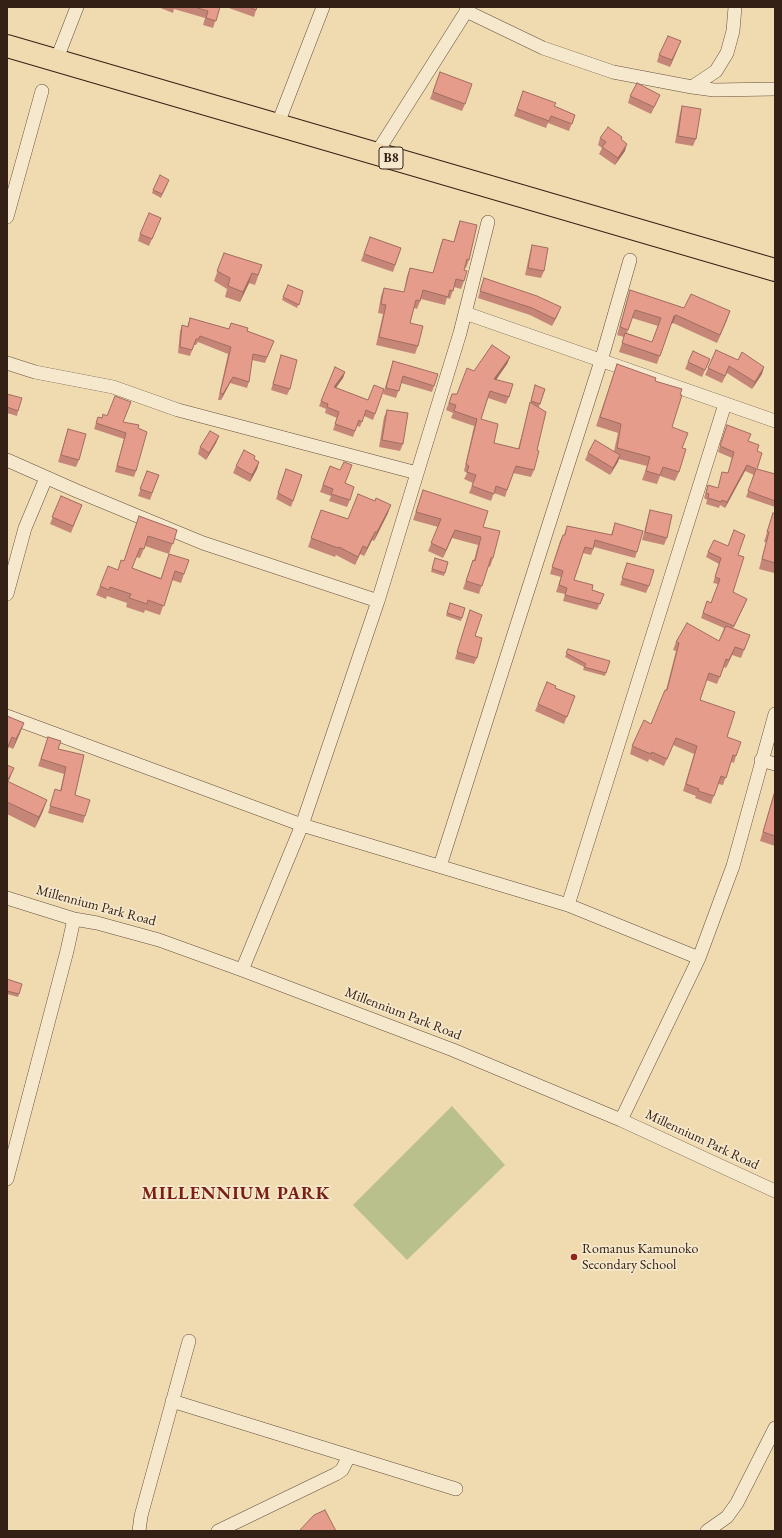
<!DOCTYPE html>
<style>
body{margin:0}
#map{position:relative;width:782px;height:1538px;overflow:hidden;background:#f0dbb1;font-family:"EB Garamond",serif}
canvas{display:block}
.frame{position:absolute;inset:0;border:8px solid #352016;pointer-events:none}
</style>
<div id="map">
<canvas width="782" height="1538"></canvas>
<div class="frame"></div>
</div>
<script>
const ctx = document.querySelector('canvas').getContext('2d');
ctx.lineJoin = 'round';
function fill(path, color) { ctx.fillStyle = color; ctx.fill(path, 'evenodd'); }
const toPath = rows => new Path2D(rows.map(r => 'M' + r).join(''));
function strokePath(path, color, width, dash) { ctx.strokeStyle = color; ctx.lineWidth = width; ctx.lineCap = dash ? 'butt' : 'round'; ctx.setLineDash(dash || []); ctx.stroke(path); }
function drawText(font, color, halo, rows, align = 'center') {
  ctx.font = font + ' "EB Garamond",serif'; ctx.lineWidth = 3.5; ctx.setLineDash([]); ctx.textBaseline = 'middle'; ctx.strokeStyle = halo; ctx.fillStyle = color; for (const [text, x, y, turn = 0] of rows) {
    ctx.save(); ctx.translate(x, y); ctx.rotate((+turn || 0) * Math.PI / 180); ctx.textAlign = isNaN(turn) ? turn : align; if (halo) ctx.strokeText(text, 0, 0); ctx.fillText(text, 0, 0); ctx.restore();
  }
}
fill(toPath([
 [452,1106,505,1165,407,1260,353,1205]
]), '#bac08c');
const minor = toPath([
 [466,11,543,48,613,72,692,87,714,90,775,89],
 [56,61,77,7],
 [692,87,716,71,727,53,733,31,735,7],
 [277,126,323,7],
 [376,154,469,7],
 [7,217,42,91],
 [465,313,775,421],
 [7,363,35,372,113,387,178,410,417,473],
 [7,460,77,491,203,543,378,601],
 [7,594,25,528,46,478],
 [7,716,302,825,568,905,699,958],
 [761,760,775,764],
 [440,866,601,361,630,260],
 [7,898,74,919,97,923,159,940,242,970,453,1050,621,1120,775,1191],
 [568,905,725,404],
 [242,970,302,825,378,601,460,333,488,222],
 [621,1120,699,958,733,866,775,714],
 [7,1179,67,951,74,919],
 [172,1401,456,1489],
 [139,1531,141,1516,189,1341],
 [218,1531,336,1474,342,1470,349,1456],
 [707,1531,727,1517,737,1503,775,1428]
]);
const trunk = toPath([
 [7,46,775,270]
]);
strokePath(minor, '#644f3d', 14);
strokePath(trunk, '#352016', 24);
strokePath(minor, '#f5e8cc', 13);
strokePath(trunk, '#f0dbb1', 22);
fill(toPath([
 [158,7,220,7,213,28,203,25,205,18,174,9,173,13],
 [226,7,257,7,254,17],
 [678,48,670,67,657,62,659,55],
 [440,72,465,104,462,111,430,99],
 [523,91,554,106,575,115,569,131,548,123,546,128,514,116],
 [630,96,657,102,651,114,628,103],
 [682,106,696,139,693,146,675,143,680,113],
 [600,138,625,151,615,165,599,154,602,148,598,145],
 [168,183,161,198,152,193,153,190],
 [460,221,469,260,466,268,465,267,464,270,464,281,461,289,454,287,450,299,447,298,445,305,421,299,417,309,414,308,410,323,418,346,415,354,376,345,383,314,378,313,381,296,384,288,404,292,407,276,410,268,433,273,440,247,443,239,454,242,457,229],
 [158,225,149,246,138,241,140,234],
 [370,237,401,248,393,272,361,261],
 [532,245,544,271,541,278,525,275,530,252],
 [224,253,262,265,255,285,249,283,240,302,225,297,227,289,214,281],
 [484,278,558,314,552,326,530,315,478,298],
 [288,285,303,291,297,308,282,300],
 [630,290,684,308,730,311,717,343,673,323,671,324,657,364,619,352,624,337,617,335],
 [632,318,658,326,652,342,627,333],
 [190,318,229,329,247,331,274,341,265,363,252,360,249,382,247,388,230,383,221,400,218,400,228,354,198,342,196,345,194,345,190,356,178,353,180,331,182,325,187,327],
 [716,350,762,374,752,389,727,373,722,383,705,375],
 [281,355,290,389,287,395,271,390],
 [510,357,507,364,496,379,509,397,506,404,488,398,481,419,494,443,518,449,535,385,545,389,539,407,537,450,534,470,531,477,513,473,505,497,494,493,491,501,469,493,473,483,464,479,467,473,464,471,474,426,451,418,453,413,446,410,452,394,457,394,474,371],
 [710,359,702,377,685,369,688,362],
 [393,361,434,386,432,392,401,383,396,398,383,394],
 [617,364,655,381,672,427,682,448,679,472,675,481,660,476,657,484,642,480,647,466,619,459,610,475,585,460,588,453,614,451,618,433,596,426],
 [335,367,345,372,343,378,336,388,368,400,384,389,373,420,364,416,360,427,357,426,353,437,333,430,337,418,325,413,326,409,319,406],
 [7,394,18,411,17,416,7,413],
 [387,410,403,444,400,451,379,447,384,417],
 [98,417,123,422,138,428,136,471,134,477,115,472,124,439,94,429],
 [68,429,79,460,76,467,58,462],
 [725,430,748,441,757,451,757,469,775,474,775,507,746,497,754,475,745,471,725,508,720,505,719,508,706,504,707,500,704,498,708,485,718,488,722,472,728,473,732,458,718,452],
 [219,436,216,443,206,460,198,454,200,447],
 [254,459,259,462,257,469,250,482,233,473,236,466],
 [330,466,345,483,350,500,347,507,329,501,331,496,320,492],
 [286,469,302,475,291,507,276,499],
 [147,471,159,475,150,500,138,496],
 [423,490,483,527,493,558,490,567,488,566,479,594,463,589,473,560,474,560,478,545,452,538,443,558,428,551,438,527,413,520],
 [61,496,82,505,71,533,50,524],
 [321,510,348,519,388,513,374,541,372,540,364,556,360,554,355,565,336,555,335,557,308,547],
 [650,510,667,538,664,545,642,540,648,517],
 [773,513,775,514,775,572,774,573,759,569,766,542,764,542],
 [139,516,177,530,169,554,145,546,140,558,136,557,132,568,161,578,169,554,184,574,181,583,172,580,160,615,145,610,144,613,126,607,127,603,107,596,106,599,96,595,100,586,118,570,124,561],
 [615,523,637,552,635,558,594,547,591,555,583,553,574,580,592,590,604,594,597,610,563,601,565,594,556,592,561,577,550,574,560,541,564,535,567,526,611,535],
 [708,552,738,555,733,592,745,604,733,628,750,635,741,658,732,655,726,668,724,667,717,684,706,680,700,700,727,737,736,756,734,763,731,762,723,785,718,784,711,804,695,798,696,796,683,791,694,754,673,745,664,766,649,759,648,762,630,754,632,746,651,724,666,690,676,651,673,650,676,642,719,641,724,628,701,618,707,601,711,603,718,584,713,583,719,564,706,557],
 [435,558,448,562,444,576,431,572],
 [627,563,649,586,646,593,620,585],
 [450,603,465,608,461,621,446,616],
 [470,610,475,636,477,658,474,664,455,659],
 [568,649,606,673,605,676,583,670,584,667,565,657],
 [555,688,575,696,564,724,535,711,538,704],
 [7,716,24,723,20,733,13,749,9,747,7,751],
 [48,737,58,749,84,755,75,795,85,816,83,823,48,813,55,789,60,791,64,774,38,766],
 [7,765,10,778,8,782,43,811,35,828,7,814],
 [775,790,775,846,760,841],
 [7,979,19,994,18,997,7,994]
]), '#c58678');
fill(toPath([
 [681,41,678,48,670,67,672,60],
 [627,144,625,151,615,165,618,158],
 [252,273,249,283,240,302,243,292],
 [561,307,558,314,552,326,555,319],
 [730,311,727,320,717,343,720,335],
 [676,315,673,323,671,324,674,316],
 [510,357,507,364,492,386,494,379],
 [764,367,762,374,752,389,755,382],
 [345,372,343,378,332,393,334,387],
 [233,377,230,383,221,400,223,394],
 [219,436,216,443,206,460,209,453],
 [620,455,618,462,610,475,613,468],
 [259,462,257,469,250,482,252,475],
 [747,465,745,471,725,508,727,502],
 [391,505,388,513,374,541,377,532],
 [455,530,452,538,443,558,446,550],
 [375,532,372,540,364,556,367,548],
 [363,546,360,554,355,565,358,557],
 [747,599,745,604,732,631,734,626],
 [735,647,732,655,726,668,729,660],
 [24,723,20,733,13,749,16,739],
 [14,768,10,778,7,784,9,778],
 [47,800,43,811,35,828,39,817]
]), '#a06d61');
const building = toPath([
 [194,7,220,7,216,21,206,18,208,11,194,7],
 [249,7,257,7,256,10,249,7],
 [668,36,681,41,672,60,659,55,668,36],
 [440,72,472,84,465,104,433,92,440,72],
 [637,83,660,95,654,107,630,96,637,83],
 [523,91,556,103,554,106,575,115,572,124,551,116,549,121,517,109,523,91],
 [682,106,701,109,696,139,678,136,682,106],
 [608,127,622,137,621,139,627,144,618,158,602,147,606,142,600,138,608,127],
 [160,175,169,180,162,194,153,190,160,175],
 [149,213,161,218,152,239,140,234,149,213],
 [460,221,477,225,469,260,467,259,464,270,467,271,464,281,456,279,453,291,450,290,448,297,423,290,420,301,416,300,410,323,423,326,418,346,379,337,386,305,381,304,384,288,404,292,410,268,433,273,443,239,454,242,460,221],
 [370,237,401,248,395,265,364,254,370,237],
 [532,245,548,248,544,271,528,268,532,245],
 [224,253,262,265,258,275,252,273,243,292,228,286,230,278,217,271,224,253],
 [484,278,537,296,561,307,555,319,532,308,480,291,484,278],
 [288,285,303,291,299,305,283,297,288,285],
 [630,290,684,308,691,294,730,311,720,335,676,315,674,316,660,356,622,343,625,333,652,342,661,318,635,310,628,330,620,327,630,290],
 [190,318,229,329,231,323,248,328,247,331,274,341,267,357,253,354,249,382,233,377,223,394,220,393,231,347,200,336,199,339,196,339,192,350,180,347,182,325,188,327,190,318],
 [492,345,510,357,494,379,513,384,509,397,490,391,481,419,498,424,494,443,519,449,530,402,546,412,537,450,539,451,534,470,516,466,507,490,496,486,494,494,472,486,476,475,467,472,469,466,466,464,477,419,454,411,456,405,449,403,452,394,457,394,467,368,474,371,492,345],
 [716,350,738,360,742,352,764,367,755,382,729,366,725,376,708,368,716,350],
 [693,351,710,359,705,370,688,362,693,351],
 [281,355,297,360,290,389,273,384,281,355],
 [393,361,438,374,434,386,403,376,399,391,386,388,393,361],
 [617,364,656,378,655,381,682,389,680,395,682,395,672,427,688,433,682,448,686,449,679,472,663,467,660,475,646,471,650,457,617,448,621,424,600,417,617,364],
 [335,367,345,372,334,387,368,400,374,385,384,389,375,414,366,410,362,422,359,420,355,431,335,424,339,412,327,407,328,404,321,401,335,367],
 [535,385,545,389,540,404,531,401,535,385],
 [7,394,22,398,18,411,7,407,7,394],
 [115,396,131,402,123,422,139,425,138,428,147,432,136,471,117,466,126,433,96,423,98,417,102,418,103,414,107,416,115,396],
 [387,410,408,413,403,444,382,440,387,410],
 [727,425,751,434,748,441,759,445,757,451,762,453,757,469,775,474,775,501,748,491,756,469,747,465,727,502,722,500,721,502,708,498,709,494,706,493,708,485,718,488,722,472,728,473,734,452,720,446,727,425],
 [68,429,86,434,79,460,61,455,68,429],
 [210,431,219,436,209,453,200,447,210,431],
 [595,440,620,455,613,468,588,453,595,440],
 [244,450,255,456,254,459,259,462,252,475,236,466,244,450],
 [344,462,352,465,345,483,354,487,350,500,331,494,333,489,323,485,330,466,340,470,344,462],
 [286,469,302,475,293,501,278,493,286,469],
 [147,471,159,475,152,493,140,489,147,471],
 [423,490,488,511,483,527,500,531,493,558,491,558,482,586,466,581,473,560,475,561,481,537,455,530,446,550,431,543,441,519,416,512,423,490],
 [358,494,375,501,376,498,391,505,377,532,375,532,367,548,363,546,358,557,339,547,338,548,311,538,321,510,348,519,358,494],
 [61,496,82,505,73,526,52,517,61,496],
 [650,510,672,515,667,538,645,532,650,510],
 [773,513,775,514,775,563,762,559,769,532,767,532,773,513],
 [139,516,177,530,173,544,148,536,144,549,140,548,132,568,161,579,169,554,189,560,184,574,175,571,164,606,148,600,147,604,129,598,131,594,110,587,109,590,100,586,108,566,118,570,121,560,124,561,139,516],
 [615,523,643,531,637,552,595,540,593,549,585,547,574,580,593,585,592,590,604,594,600,604,565,595,567,588,559,585,563,571,552,567,563,535,565,535,567,526,612,535,615,523],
 [734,530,745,535,738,555,744,557,733,592,747,599,734,626,703,613,707,601,711,603,720,579,715,577,721,558,708,552,714,540,728,546,734,530],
 [435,558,448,562,445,573,432,569,435,558],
 [627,563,654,570,649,586,622,578,627,563],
 [450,603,465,608,462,618,447,613,450,603],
 [470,610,482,615,475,636,482,638,477,658,457,652,470,610],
 [687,623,719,641,726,626,750,635,744,650,735,647,729,660,726,659,720,677,709,673,700,700,735,712,727,737,741,742,736,756,733,755,726,778,721,776,714,796,698,791,699,789,686,784,697,746,676,738,667,759,652,752,651,754,632,746,644,720,651,724,665,690,667,690,679,643,676,642,687,623],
 [568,649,610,661,606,673,584,667,586,664,566,653,568,649],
 [547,682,556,686,555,688,575,696,567,717,538,704,547,682],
 [7,716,24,723,16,739,12,737,7,749,7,716],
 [48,737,61,741,58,749,84,755,75,795,90,800,85,816,50,806,55,789,61,791,66,767,41,759,48,737],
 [7,765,14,768,9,778,7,778,7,765],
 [7,781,47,800,39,817,7,802,7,781],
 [775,791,775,836,763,832,775,791],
 [7,979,22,984,19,994,7,991,7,979],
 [325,1510,336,1531,299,1531,314,1515,325,1510]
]);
fill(building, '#e59c8b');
strokePath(building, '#a06d61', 1);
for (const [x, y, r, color] of [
 [574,1257,4,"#8f2418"]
]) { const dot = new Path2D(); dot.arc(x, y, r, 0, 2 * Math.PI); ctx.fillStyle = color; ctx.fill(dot); strokePath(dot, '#f5e8cc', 1.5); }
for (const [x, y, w] of [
 [391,158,24]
]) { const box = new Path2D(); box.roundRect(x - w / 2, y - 11, w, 22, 3); ctx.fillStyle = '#f5e8cc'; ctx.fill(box); strokePath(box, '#352016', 1); }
drawText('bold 13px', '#352016', null, [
 ["B8",391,158]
]);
drawText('14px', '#352016', '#f5e8cc', [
 ["Millennium Park Road",96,906,15],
 ["Millennium Park Road",403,1014,21],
 ["Millennium Park Road",702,1140,25]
]);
drawText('14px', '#352016', '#f5e8cc', [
 ["Romanus Kamunoko",582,1249],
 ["Secondary School",582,1265]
], 'left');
ctx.letterSpacing = '1px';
drawText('bold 18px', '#7a1f14', '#f5e8cc', [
 ["MILLENNIUM PARK",236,1194]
]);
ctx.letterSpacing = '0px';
</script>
